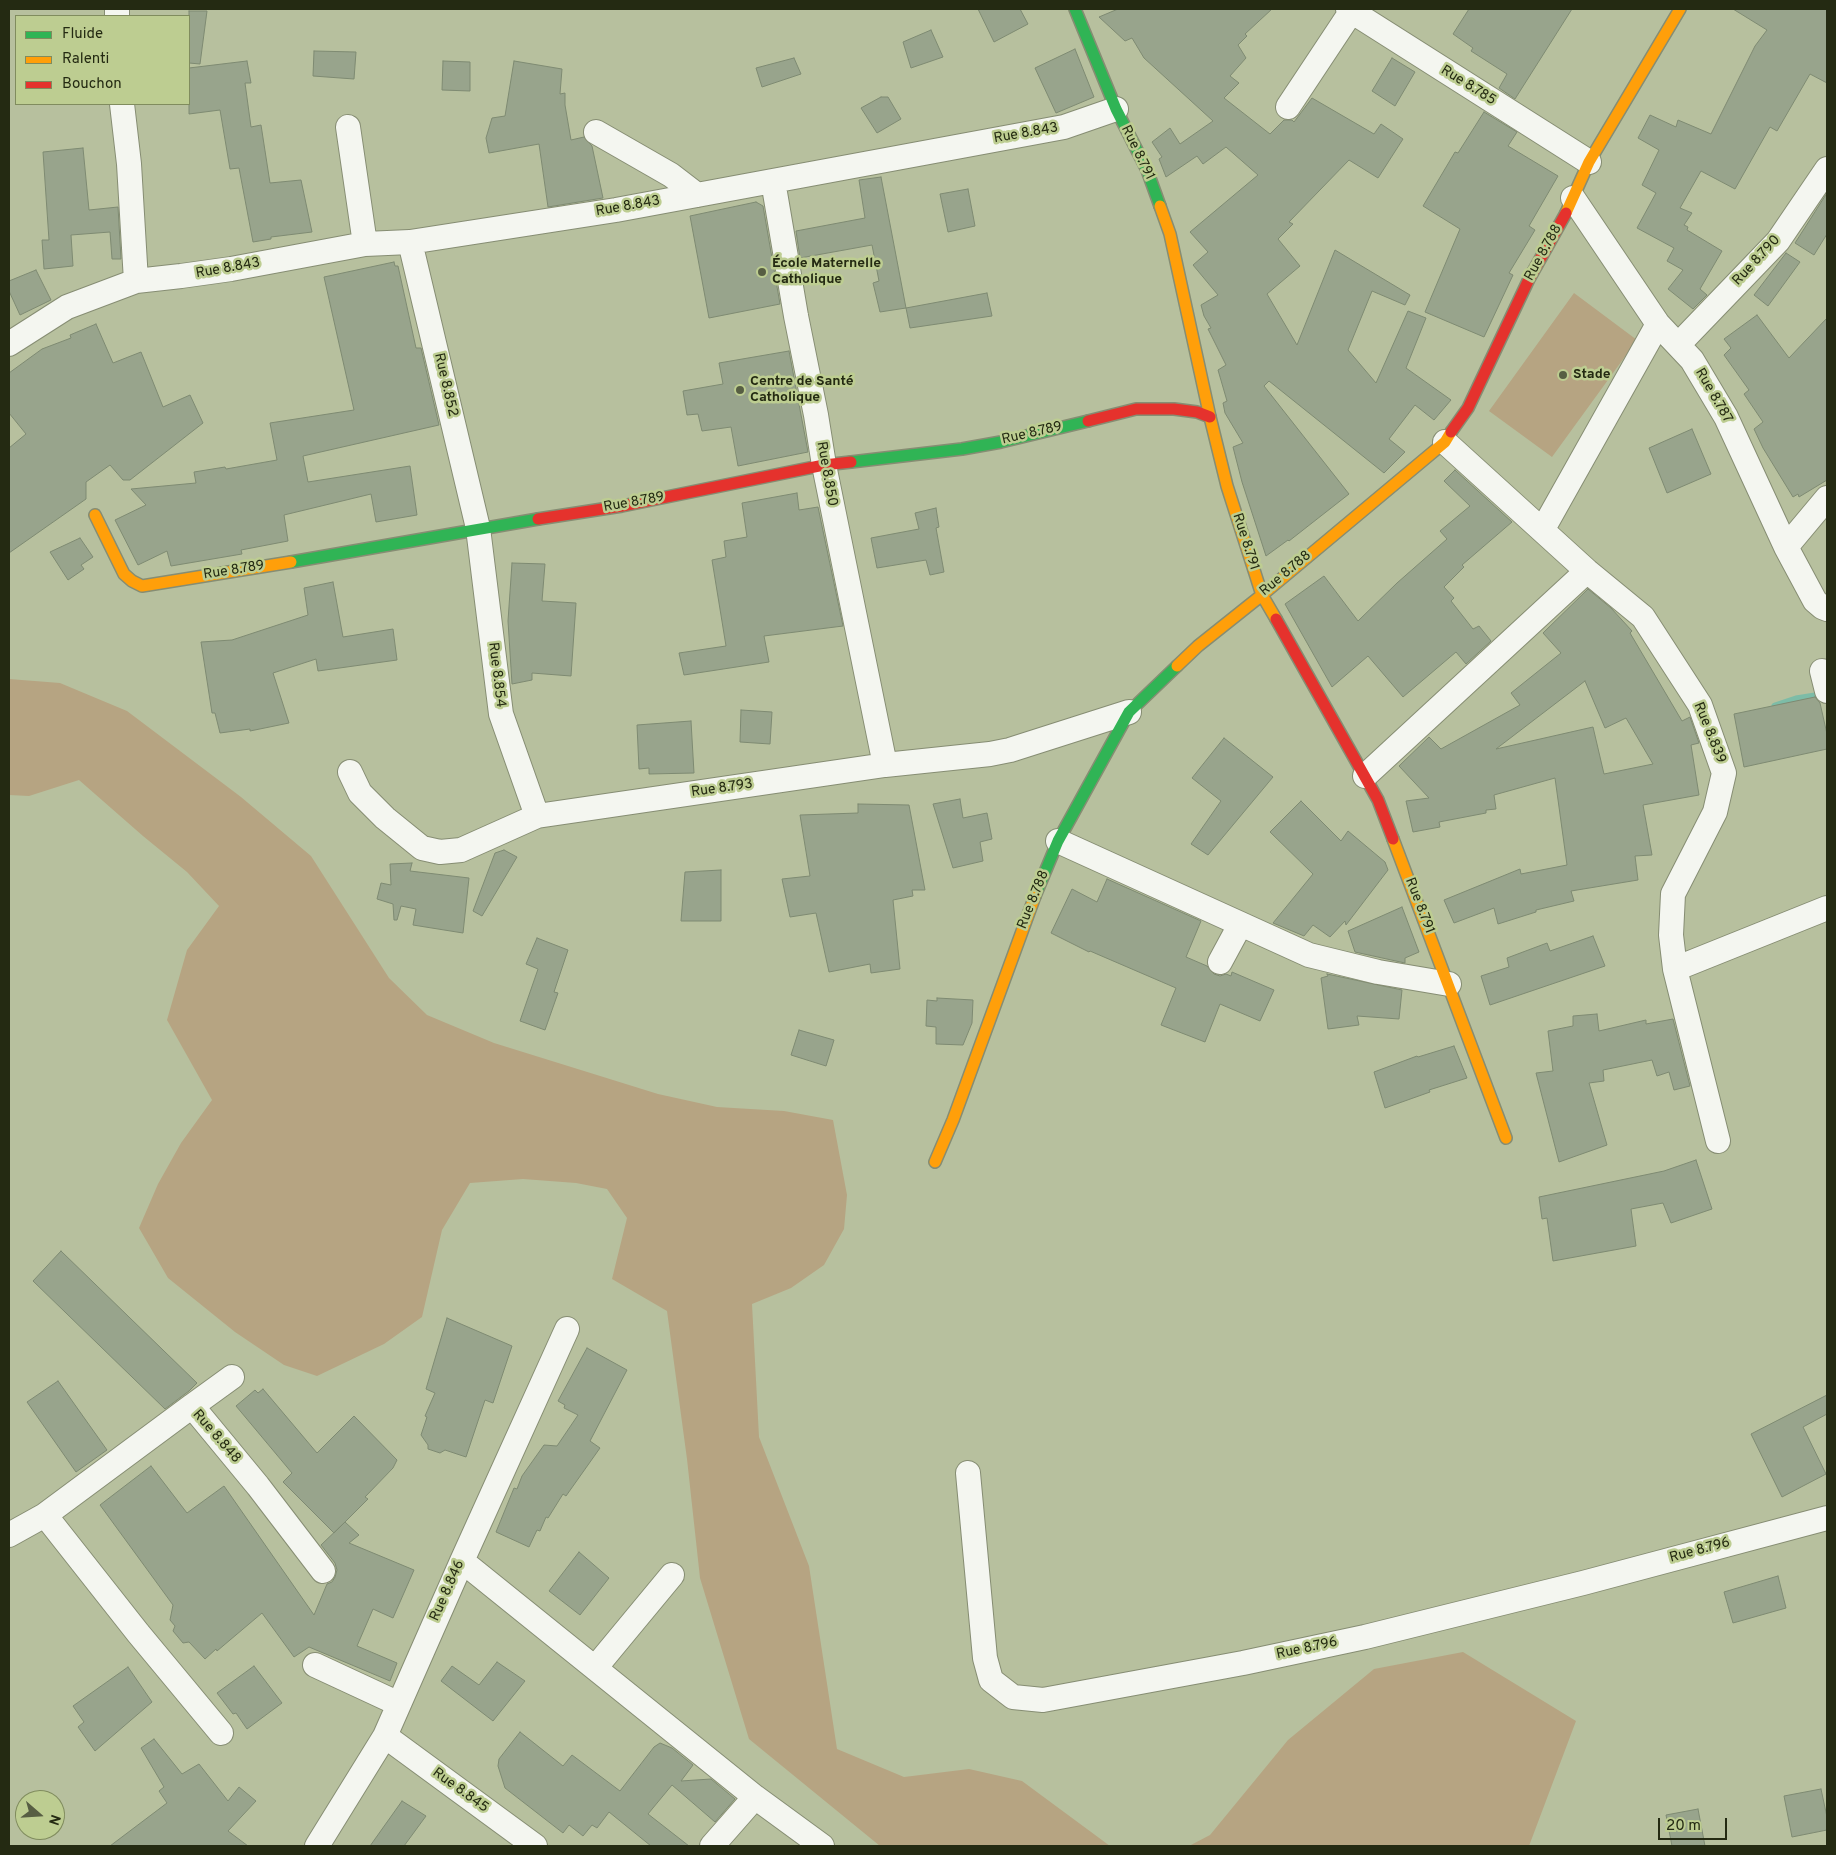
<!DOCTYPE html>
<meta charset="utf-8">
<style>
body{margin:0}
#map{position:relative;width:1836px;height:1855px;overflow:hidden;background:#b7c09e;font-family:Overpass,sans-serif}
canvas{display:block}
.frame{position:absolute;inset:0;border:10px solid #242a12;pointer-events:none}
.legend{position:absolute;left:15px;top:15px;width:175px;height:90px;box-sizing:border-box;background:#bdcd91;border:1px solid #808c5e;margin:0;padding:6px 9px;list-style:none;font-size:15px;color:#242a12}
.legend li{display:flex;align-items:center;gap:10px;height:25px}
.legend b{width:25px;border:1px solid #808c5e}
.north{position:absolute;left:15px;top:1790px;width:50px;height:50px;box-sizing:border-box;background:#bdcd91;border:1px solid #808c5e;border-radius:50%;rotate:109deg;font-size:14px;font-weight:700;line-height:20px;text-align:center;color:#242a12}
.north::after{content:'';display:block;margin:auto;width:18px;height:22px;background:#575e43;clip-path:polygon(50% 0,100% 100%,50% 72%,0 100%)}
.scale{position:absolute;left:1658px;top:1818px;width:69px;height:22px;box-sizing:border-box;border:2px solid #242a12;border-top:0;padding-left:6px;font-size:15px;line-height:18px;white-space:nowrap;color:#242a12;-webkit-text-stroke:4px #bdcd91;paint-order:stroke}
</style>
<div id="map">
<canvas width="1836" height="1855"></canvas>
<div class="frame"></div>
<ul class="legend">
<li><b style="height:6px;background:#30b455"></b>Fluide</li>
<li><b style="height:6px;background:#ff9f0a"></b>Ralenti</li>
<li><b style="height:6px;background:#e5322d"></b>Bouchon</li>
</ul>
<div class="north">N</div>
<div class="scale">20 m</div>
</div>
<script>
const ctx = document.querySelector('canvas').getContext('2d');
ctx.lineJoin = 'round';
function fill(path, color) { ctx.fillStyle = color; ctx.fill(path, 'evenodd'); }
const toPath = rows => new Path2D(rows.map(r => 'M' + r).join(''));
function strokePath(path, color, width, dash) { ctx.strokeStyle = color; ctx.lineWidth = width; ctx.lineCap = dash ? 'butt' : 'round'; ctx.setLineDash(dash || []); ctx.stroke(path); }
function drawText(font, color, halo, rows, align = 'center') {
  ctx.font = font + ' Overpass,sans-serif'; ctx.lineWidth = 5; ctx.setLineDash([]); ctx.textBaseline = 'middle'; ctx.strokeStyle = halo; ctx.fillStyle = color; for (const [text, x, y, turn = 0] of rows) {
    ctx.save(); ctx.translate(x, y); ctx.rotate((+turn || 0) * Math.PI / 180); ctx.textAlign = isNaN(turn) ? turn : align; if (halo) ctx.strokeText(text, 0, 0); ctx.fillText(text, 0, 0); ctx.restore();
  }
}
fill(toPath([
 [1574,293,1637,340,1552,457,1489,411],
 [9,679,60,683,127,711,241,797,311,856,389,978,427,1015,494,1043,658,1094,717,1107,784,1111,833,1120,847,1195,844,1229,824,1265,791,1288,752,1304,759,1437,809,1566,837,1749,904,1777,969,1769,1022,1781,1110,1846,880,1846,749,1739,700,1578,687,1459,667,1311,612,1279,627,1218,607,1189,576,1183,523,1179,470,1183,442,1230,422,1317,384,1344,317,1376,284,1365,235,1332,168,1278,139,1228,158,1184,181,1143,212,1100,167,1020,187,950,219,906,187,872,143,836,79,780,29,796,9,795],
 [1463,1652,1576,1721,1529,1846,1189,1846,1210,1835,1288,1740,1374,1669]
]), '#b6a482');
strokePath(toPath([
 [1775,706,1796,699,1815,696]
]), '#7dbca7', 7);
const building = toPath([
 [978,9,1020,9,1028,24,994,42,978,9],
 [1118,9,1272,9,1245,34,1247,36,1238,45,1246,58,1230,76,1239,83,1224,98,1270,134,1284,120,1292,120,1294,122,1312,98,1374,134,1381,124,1403,139,1378,178,1349,160,1289,222,1293,224,1278,239,1300,266,1267,294,1297,345,1335,250,1410,295,1405,305,1372,291,1348,350,1376,383,1408,311,1426,318,1406,368,1451,400,1434,420,1415,405,1389,439,1405,452,1384,473,1269,381,1264,386,1349,494,1289,541,1288,540,1266,556,1242,482,1233,447,1243,443,1225,413,1223,403,1227,401,1218,370,1226,365,1208,329,1211,328,1204,316,1201,305,1218,295,1193,265,1208,252,1190,232,1258,175,1226,147,1203,164,1197,156,1166,177,1159,159,1162,157,1152,142,1170,128,1180,144,1213,121,1144,58,1132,38,1125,41,1099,17,1118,9],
 [1469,9,1572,9,1515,99,1499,88,1507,74,1471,51,1473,48,1453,34,1469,9],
 [1733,9,1827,9,1827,83,1810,74,1777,131,1770,127,1735,189,1701,171,1680,208,1692,213,1684,225,1688,227,1687,230,1722,251,1700,289,1707,295,1693,309,1668,289,1683,270,1667,261,1674,248,1637,228,1656,193,1642,185,1659,150,1638,138,1650,115,1676,127,1678,120,1711,134,1755,46,1767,30,1733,9],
 [189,11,207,11,200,64,189,63,189,11],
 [931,30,943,57,911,68,903,42,931,30],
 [1075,49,1094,97,1056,113,1035,68,1075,49],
 [314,51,356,52,354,79,313,76,314,51],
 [794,58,801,74,762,87,756,68,794,58],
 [1392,58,1415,72,1395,106,1372,91,1392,58],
 [247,61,251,83,245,83,251,127,261,125,270,183,301,180,312,232,271,237,271,239,253,242,239,168,230,169,220,110,189,114,189,68,247,61],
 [443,61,470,62,470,91,442,90,443,61],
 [514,61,562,69,560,94,565,93,565,105,571,140,584,137,592,146,603,198,548,207,539,144,489,153,486,138,492,118,505,116,514,61],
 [881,97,888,97,901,119,877,133,861,108,881,97],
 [1484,112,1517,132,1508,146,1558,176,1529,226,1535,230,1509,273,1513,275,1484,337,1425,312,1460,229,1423,206,1455,152,1458,153,1484,112],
 [83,148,89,210,118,207,121,259,112,259,110,232,71,235,73,266,44,269,42,240,49,240,43,152,83,148],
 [881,177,906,308,880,312,873,283,879,281,872,245,800,258,796,231,865,218,859,180,881,177],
 [968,189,975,226,948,232,940,194,968,189],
 [1827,193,1827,234,1814,255,1795,243,1827,193],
 [756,202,763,206,780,304,709,318,690,216,756,202],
 [1786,253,1800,262,1768,306,1754,295,1786,253],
 [394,262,395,266,398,266,416,348,421,348,439,425,303,456,308,482,410,466,417,515,376,522,371,494,284,515,288,541,241,550,242,554,171,566,167,551,138,565,115,520,146,505,131,489,196,483,194,472,225,467,226,469,277,460,270,423,354,410,324,277,394,262],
 [36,270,51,300,20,315,9,291,9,281,36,270],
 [987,293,992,316,910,328,906,308,987,293],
 [1757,315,1789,358,1827,318,1827,480,1799,497,1798,494,1793,497,1763,448,1754,429,1763,422,1744,394,1749,390,1724,355,1731,348,1724,339,1757,315],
 [96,324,113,363,141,352,163,407,190,395,203,423,130,480,123,480,110,465,86,482,86,499,9,553,9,448,26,434,9,413,9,373,42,349,71,338,70,335,96,324],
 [789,351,808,452,738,466,731,427,702,431,698,414,687,415,683,391,723,384,719,363,789,351],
 [1692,429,1711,474,1667,493,1649,448,1692,429],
 [1455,470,1512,522,1462,565,1464,567,1444,587,1454,598,1451,601,1473,629,1479,626,1491,641,1466,664,1456,652,1403,697,1368,656,1332,687,1285,604,1324,576,1358,621,1397,583,1447,539,1440,531,1470,506,1444,481,1455,470],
 [797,493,799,510,818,507,843,626,764,636,769,662,684,675,679,653,726,646,712,560,726,557,724,541,747,537,742,503,797,493],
 [936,508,939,527,936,528,944,572,930,575,926,560,877,568,871,538,919,529,915,513,936,508],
 [80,538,93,557,81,565,84,569,68,580,50,552,80,538],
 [512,563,545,564,542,601,576,603,571,676,532,673,532,680,512,684,508,621,512,563],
 [333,582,343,637,393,629,397,660,318,671,316,659,273,673,289,723,250,731,250,729,220,733,215,713,212,713,201,642,232,640,308,615,304,588,333,582],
 [1588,589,1611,608,1632,631,1630,633,1682,721,1690,717,1699,743,1691,745,1699,795,1643,805,1652,855,1635,856,1638,880,1571,891,1574,901,1536,910,1536,912,1498,924,1494,908,1454,923,1444,900,1520,869,1521,874,1567,865,1555,778,1494,795,1496,809,1486,810,1486,813,1439,822,1440,827,1413,832,1406,801,1429,798,1399,766,1429,737,1441,749,1520,705,1511,693,1561,653,1543,633,1588,589],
 [1585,681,1605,728,1626,718,1653,764,1604,774,1593,727,1496,749,1585,681],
 [1815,697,1820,703,1827,734,1827,749,1744,767,1734,714,1815,697],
 [741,710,772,712,770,744,740,742,741,710],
 [691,721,694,773,649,774,649,768,639,769,637,725,691,721],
 [1224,738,1273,777,1208,855,1191,844,1221,801,1192,778,1224,738],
 [960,799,963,818,987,813,992,839,980,842,983,861,953,868,933,804,960,799],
 [1301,801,1341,841,1348,831,1385,862,1388,870,1346,925,1345,921,1330,937,1313,925,1304,936,1273,923,1313,874,1270,832,1301,801],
 [858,804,909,805,925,890,912,890,913,896,893,900,900,969,871,973,870,964,829,972,816,913,790,917,782,879,810,876,800,815,858,813,858,804],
 [504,850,517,857,482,916,473,911,495,853,504,850],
 [412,863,410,871,469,878,463,933,413,925,416,909,401,906,397,920,394,920,393,904,377,899,381,883,391,885,390,864,412,863],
 [721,870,721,921,681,921,685,872,721,870],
 [1107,879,1201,921,1186,957,1207,966,1214,974,1220,976,1226,974,1231,976,1232,972,1274,990,1260,1021,1220,1004,1205,1042,1161,1025,1176,988,1090,951,1089,952,1051,933,1072,889,1097,902,1107,879],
 [1402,907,1419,952,1405,958,1405,963,1355,952,1348,931,1402,907],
 [1593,936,1605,966,1490,1005,1481,976,1509,967,1507,958,1547,943,1550,951,1593,936],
 [537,938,568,950,554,992,558,993,545,1030,520,1021,538,969,526,964,537,938],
 [1327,974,1402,990,1399,1019,1357,1016,1359,1025,1328,1029,1321,978,1328,976,1327,974],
 [937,998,973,1000,972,1023,963,1045,936,1044,936,1027,926,1026,927,1000,937,1001,937,998],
 [1597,1014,1599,1031,1646,1020,1646,1024,1673,1019,1690,1086,1674,1090,1669,1072,1657,1076,1652,1060,1603,1070,1604,1081,1589,1083,1607,1145,1559,1162,1536,1073,1553,1071,1548,1031,1573,1026,1573,1016,1597,1014],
 [799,1030,834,1040,826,1066,791,1055,799,1030],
 [1454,1046,1467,1078,1429,1090,1430,1092,1385,1108,1374,1072,1417,1056,1418,1057,1454,1046],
 [1696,1160,1712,1209,1671,1223,1663,1203,1631,1209,1636,1246,1553,1261,1547,1218,1542,1219,1539,1197,1664,1171,1696,1160],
 [61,1251,197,1383,189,1391,165,1409,33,1281,61,1251],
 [447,1318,512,1346,493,1403,485,1400,466,1457,445,1450,440,1453,428,1449,428,1445,421,1435,427,1417,425,1416,435,1393,426,1389,447,1318],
 [587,1348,627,1370,590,1441,600,1448,566,1496,563,1494,548,1518,546,1517,540,1531,537,1530,529,1547,496,1532,514,1488,517,1489,522,1476,544,1445,557,1446,578,1415,564,1408,565,1405,558,1401,587,1348],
 [58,1381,107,1450,76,1472,27,1402,58,1381],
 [263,1389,317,1453,354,1416,397,1460,393,1468,365,1497,368,1499,334,1533,283,1482,292,1473,236,1406,255,1390,258,1393,263,1389],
 [1827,1395,1827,1414,1803,1427,1826,1474,1782,1497,1751,1434,1827,1395],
 [151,1466,187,1513,224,1486,314,1615,327,1584,332,1582,335,1577,337,1570,335,1563,321,1545,345,1522,359,1535,349,1543,414,1570,393,1618,373,1609,357,1646,397,1663,390,1681,309,1647,294,1657,262,1613,217,1651,216,1649,205,1659,189,1642,183,1643,173,1631,175,1626,170,1620,173,1605,100,1505,151,1466],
 [579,1552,609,1578,580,1615,549,1591,579,1552],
 [1778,1576,1786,1608,1733,1623,1724,1592,1778,1576],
 [497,1662,525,1681,493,1721,441,1681,452,1666,479,1685,497,1662],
 [254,1666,282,1703,247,1729,236,1713,233,1714,217,1693,254,1666],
 [128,1667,152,1702,95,1751,78,1727,84,1722,73,1706,128,1667],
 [520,1732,563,1766,572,1755,620,1791,654,1747,660,1743,672,1748,693,1765,681,1781,711,1779,735,1799,715,1822,672,1785,648,1814,689,1846,651,1846,609,1812,597,1828,592,1825,583,1836,569,1825,563,1833,505,1788,498,1766,499,1759,520,1732],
 [154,1739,182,1774,199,1764,228,1801,239,1787,256,1801,228,1831,248,1846,110,1846,167,1803,159,1791,164,1787,141,1748,154,1739],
 [1821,1789,1827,1817,1827,1830,1792,1837,1784,1796,1821,1789],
 [402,1801,426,1816,404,1846,370,1846,402,1801],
 [1698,1809,1705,1846,1672,1846,1666,1815,1698,1809]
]);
fill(building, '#98a48c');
strokePath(building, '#7e8a72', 1);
const street = toPath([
 [117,9,117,16],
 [1348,9,1589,162],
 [122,104,129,164,136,281],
 [1288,107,1351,12],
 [348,127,365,244],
 [596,132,671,175,697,195],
 [773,181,796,316,816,415,824,465,885,765],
 [1573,198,1658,324,1692,360,1726,417,1786,547,1815,601,1822,607,1827,609],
 [410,242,478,528,501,714,537,816],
 [9,344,67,307,136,281,181,276,231,269,365,244,410,242,616,210,1064,127,1116,109],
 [1678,345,1778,241,1827,169],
 [1445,442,1587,571,1643,617,1700,705,1724,773,1715,812,1673,894,1671,935,1675,969,1718,1141],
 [1543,529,1658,324],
 [1786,547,1827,498],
 [1822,671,1827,691],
 [350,772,360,793,385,818,422,848,440,852,461,850,537,816,885,765,990,754,1010,750,1129,712],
 [1365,776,1587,571],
 [1058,841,1309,955,1378,972,1449,984],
 [1220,962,1240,925],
 [1675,969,1827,908],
 [192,1406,232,1377],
 [968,1473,985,1658,991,1680,1013,1697,1043,1700,1243,1663,1365,1637,1583,1583,1827,1518],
 [45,1515,138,1633,221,1733],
 [9,1535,45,1515,192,1406,258,1486,323,1571],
 [462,1561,755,1797,822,1846],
 [315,1665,399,1704],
 [595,1668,672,1575],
 [385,1736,535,1846],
 [317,1846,385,1736,462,1561,567,1329],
 [712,1846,755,1797]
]);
const fast = toPath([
 [1075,9,1116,109,1147,170,1160,206],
 [851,462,962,449,1001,442,1088,421],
 [291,562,538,519],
 [1035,896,1058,841,1129,712,1177,666]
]);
const slow = toPath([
 [1160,206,1170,234,1210,417,1227,486,1262,595,1276,619],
 [1566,213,1589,162,1680,9],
 [95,515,124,574,132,581,142,586,291,562],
 [1177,666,1198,646,1262,595,1445,442,1451,432],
 [1393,839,1506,1138],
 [935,1162,953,1120,1035,896]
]);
const jam = toPath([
 [1088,421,1136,409,1174,409,1197,412,1210,417],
 [1451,432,1468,408,1529,279,1566,213],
 [538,519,622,506,824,465,851,462],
 [1276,619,1378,800,1393,839]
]);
strokePath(street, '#868d73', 26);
strokePath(fast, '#868d73', 14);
strokePath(slow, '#868d73', 14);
strokePath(jam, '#868d73', 14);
strokePath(street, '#f4f6f0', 24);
strokePath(fast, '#30b455', 11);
strokePath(slow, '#ff9f0a', 11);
strokePath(jam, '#e5322d', 11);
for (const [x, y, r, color] of [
 [762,272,5,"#575e43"],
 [1563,375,5,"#575e43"],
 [740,390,5,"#575e43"]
]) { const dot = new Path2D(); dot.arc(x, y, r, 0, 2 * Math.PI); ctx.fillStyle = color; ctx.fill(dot); strokePath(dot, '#bdcd91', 2); }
drawText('14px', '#242a12', '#bdcd91', [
 ["Rue 8.785",1468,86,32],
 ["Rue 8.843",1026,134,-10],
 ["Rue 8.791",1137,153,64],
 ["Rue 8.843",628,207,-10],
 ["Rue 8.788",1544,253,-61],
 ["Rue 8.790",1757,261,-47],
 ["Rue 8.843",228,269,-10],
 ["Rue 8.852",445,385,77],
 ["Rue 8.787",1713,396,60],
 ["Rue 8.789",1032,434,-13],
 ["Rue 8.850",826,474,80],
 ["Rue 8.789",634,503,-10],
 ["Rue 8.791",1245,542,72],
 ["Rue 8.789",234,571,-9],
 ["Rue 8.788",1286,574,-40],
 ["Rue 8.854",496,675,83],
 ["Rue 8.839",1709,733,68],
 ["Rue 8.793",722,789,-8],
 ["Rue 8.788",1034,900,-68],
 ["Rue 8.791",1419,906,69],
 ["Rue 8.848",216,1437,49],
 ["Rue 8.796",1700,1551,-15],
 ["Rue 8.846",448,1591,-66],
 ["Rue 8.796",1307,1649,-12],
 ["Rue 8.845",460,1791,36]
]);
drawText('bold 14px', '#242a12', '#bdcd91', [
 ["École Maternelle",772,264],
 ["Catholique",772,280],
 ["Stade",1573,375],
 ["Centre de Santé",750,382],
 ["Catholique",750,398]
], 'left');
</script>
